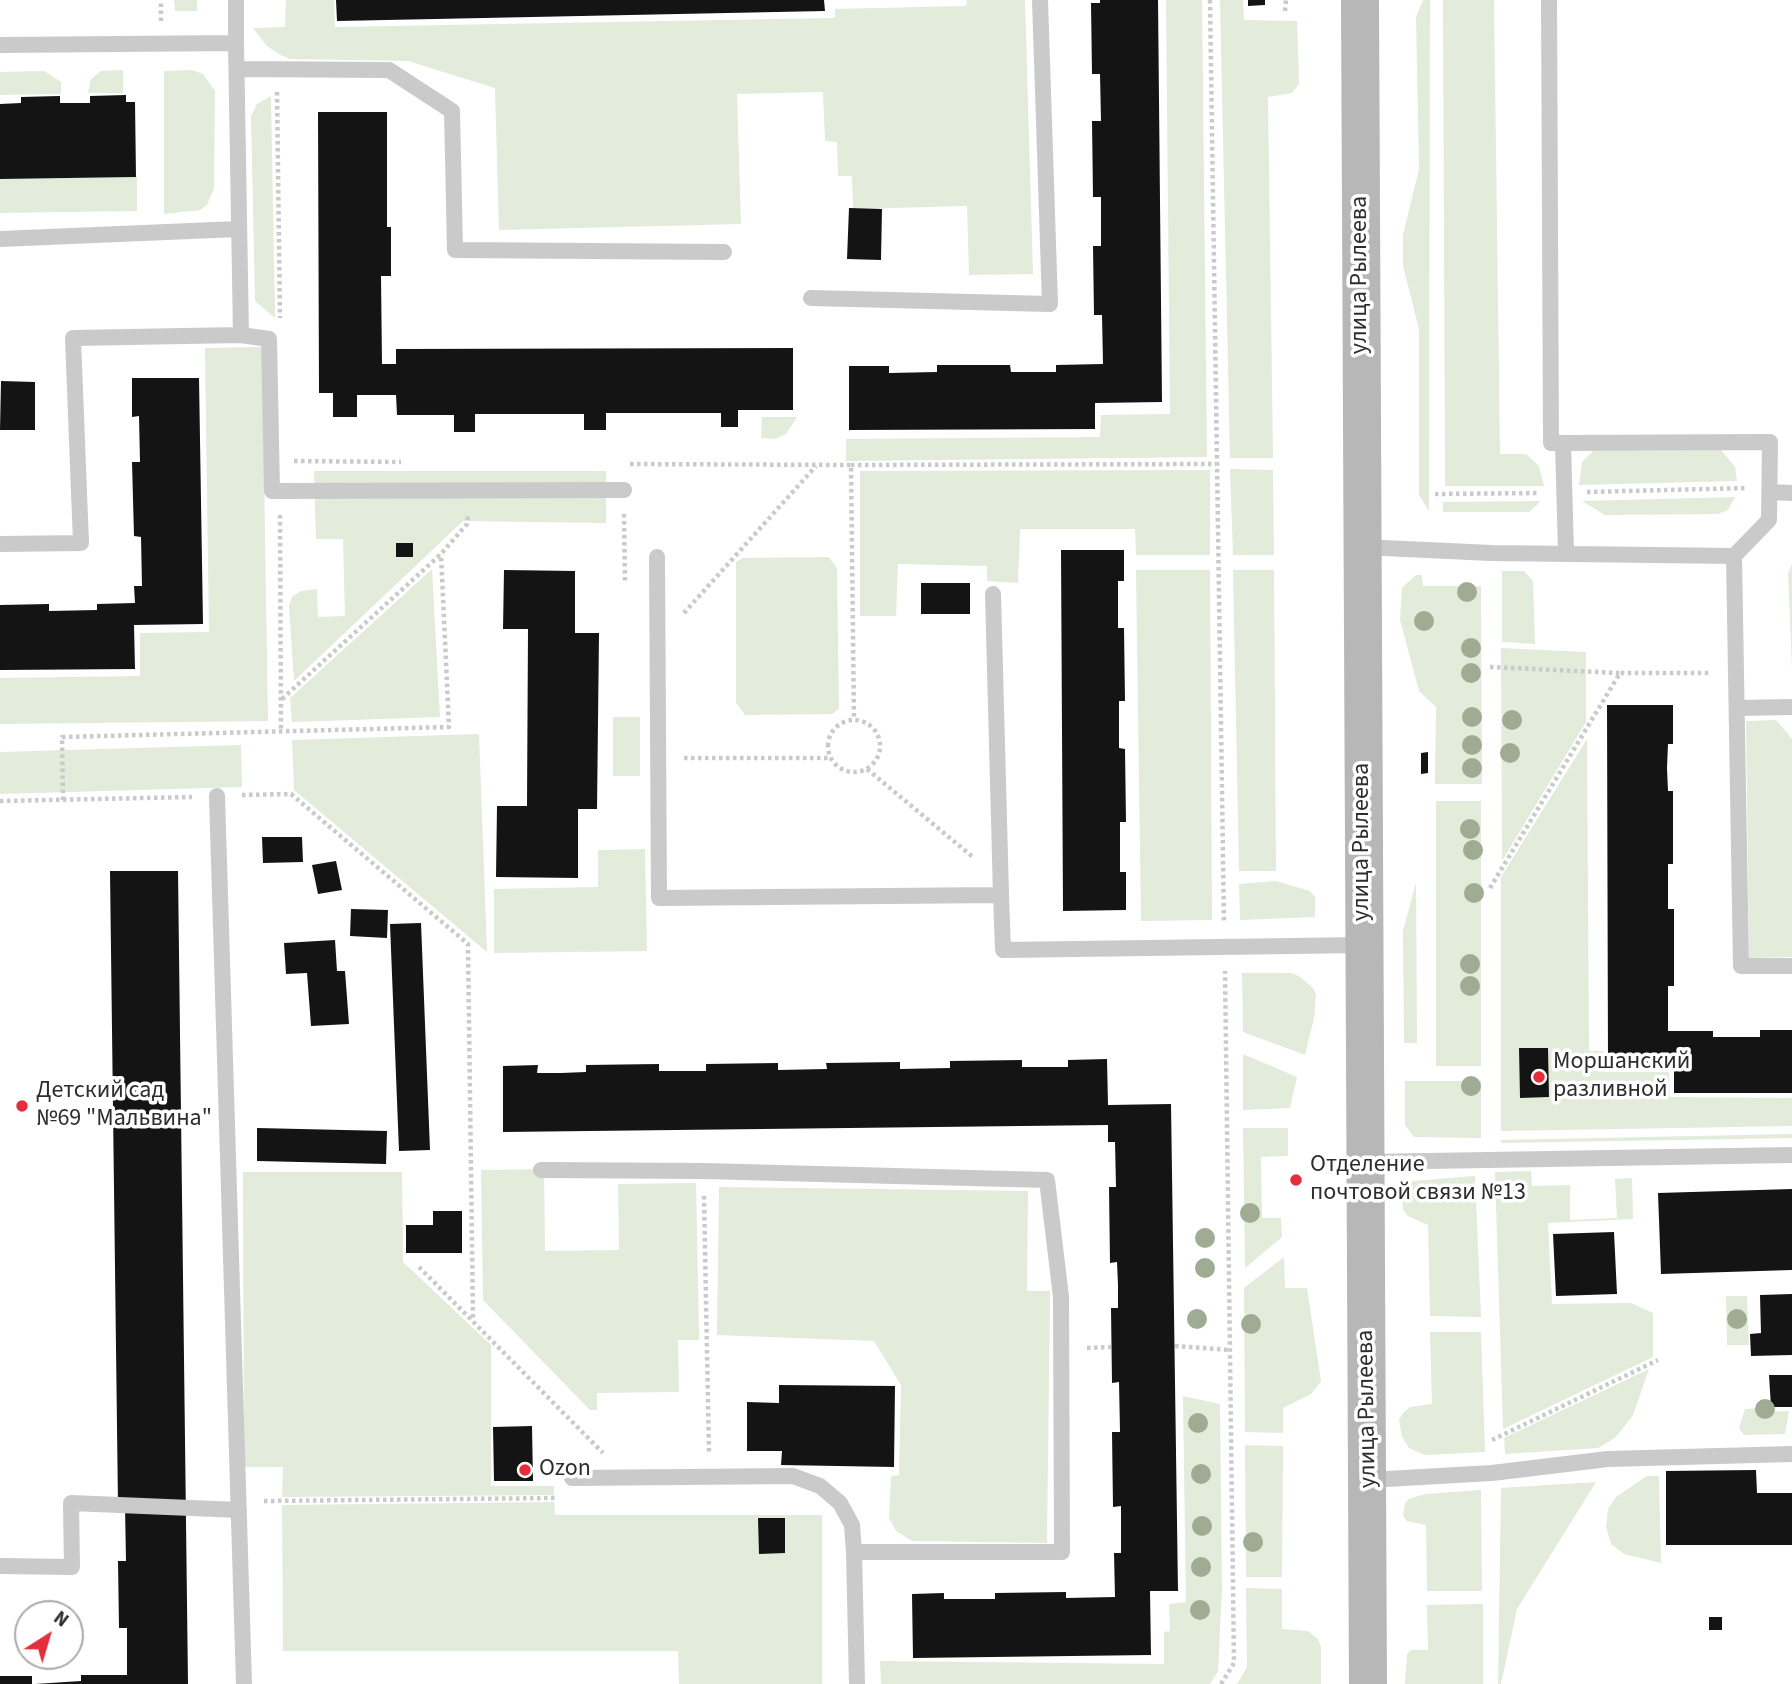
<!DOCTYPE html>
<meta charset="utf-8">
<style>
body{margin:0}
#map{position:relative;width:1792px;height:1684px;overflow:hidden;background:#fff;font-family:"Source Sans 3",sans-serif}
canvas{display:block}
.north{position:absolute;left:14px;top:1600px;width:70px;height:70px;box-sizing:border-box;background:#fff;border:2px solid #ababab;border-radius:50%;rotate:37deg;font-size:19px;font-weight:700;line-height:28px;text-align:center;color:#2d2d2d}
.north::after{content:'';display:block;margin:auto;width:24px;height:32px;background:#e52e3c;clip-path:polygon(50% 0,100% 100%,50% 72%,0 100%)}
</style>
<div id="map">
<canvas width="1792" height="1684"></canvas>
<div class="north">N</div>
</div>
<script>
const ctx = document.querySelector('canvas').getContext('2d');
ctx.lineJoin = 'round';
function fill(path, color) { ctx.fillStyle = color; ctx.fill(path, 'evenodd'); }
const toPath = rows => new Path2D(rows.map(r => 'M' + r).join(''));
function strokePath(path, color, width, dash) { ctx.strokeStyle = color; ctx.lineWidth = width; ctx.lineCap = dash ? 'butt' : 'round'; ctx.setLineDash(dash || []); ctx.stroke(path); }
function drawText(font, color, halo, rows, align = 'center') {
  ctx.font = font + ' "Source Sans 3",sans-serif'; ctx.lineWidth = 7; ctx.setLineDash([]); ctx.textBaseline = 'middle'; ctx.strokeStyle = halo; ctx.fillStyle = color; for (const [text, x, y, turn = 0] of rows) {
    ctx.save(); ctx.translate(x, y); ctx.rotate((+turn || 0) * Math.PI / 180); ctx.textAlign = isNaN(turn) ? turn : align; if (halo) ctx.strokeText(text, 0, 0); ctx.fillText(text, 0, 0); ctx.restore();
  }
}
fill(toPath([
 [174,0,197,0,197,11,175,11],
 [286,0,334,0,335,27,835,18,835,9,966,6,967,0,1025,0,1033,274,969,275,967,206,853,209,852,176,838,176,837,142,825,141,823,92,737,94,741,224,499,230,495,88,408,61,290,59,281,55,267,46,253,28,285,27],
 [1166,0,1202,0,1207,457,846,461,846,439,1100,437,1101,415,1170,414],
 [1220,0,1243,0,1244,20,1297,21,1299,84,1292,93,1268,97,1273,458,1230,458],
 [1423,0,1430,0,1429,511,1419,495,1419,329,1403,266,1403,235,1419,169,1416,17],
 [1443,0,1494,0,1500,454,1526,454,1539,466,1544,486,1445,486],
 [123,70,123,93,88,93,91,79,101,71],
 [192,70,203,74,215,91,214,188,207,205,200,210,164,214,164,71],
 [44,71,61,82,61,94,0,95,0,72],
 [271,96,275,318,255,301,251,116,257,104],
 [137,177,137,211,0,213,0,179],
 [262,347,268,721,0,724,0,678,140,676,140,633,209,632,205,348],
 [762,417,797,417,786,434,775,439,761,438],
 [1721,450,1735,467,1737,481,1579,485,1582,462,1593,451],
 [1230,469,1273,470,1274,555,1233,555],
 [1210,470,1210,555,1136,555,1135,529,1020,529,1018,583,987,581,987,566,898,564,896,616,860,616,860,471],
 [314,471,606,471,606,523,463,521,294,681,289,606,292,597,301,591,317,589,318,617,345,616,343,539,316,539],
 [396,543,413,543,413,557,396,557],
 [1735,497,1728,510,1718,514,1605,515,1582,501],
 [1541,501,1529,512,1443,512,1443,502],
 [829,557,837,568,839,709,832,714,745,715,736,703,736,562,743,558],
 [1792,564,1792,669,1788,574],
 [432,569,440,717,292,722,290,698],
 [1136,570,1210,570,1212,920,1141,921],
 [1233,570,1274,570,1276,871,1239,871],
 [1502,571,1524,571,1533,581,1535,644,1502,642],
 [1416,575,1422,575,1423,586,1481,586,1482,784,1435,784,1436,707,1419,691,1400,620,1402,588],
 [1501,648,1586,652,1586,722,1502,861],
 [613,717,640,717,640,776,613,776],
 [1776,720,1792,739,1792,957,1749,958,1746,721],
 [479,734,487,952,294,790,292,740],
 [1587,739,1589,1051,1604,1051,1605,1072,1669,1072,1670,1097,1792,1098,1792,1126,1501,1131,1501,877],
 [241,745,242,787,0,794,0,752],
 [1436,801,1481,801,1481,1066,1436,1066],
 [645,849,647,951,494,953,494,889,598,887,598,850],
 [1276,881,1310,891,1315,897,1315,917,1240,920,1239,884],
 [1416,883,1417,1043,1404,1043,1403,931],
 [1242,973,1291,973,1299,976,1313,988,1316,995,1314,1018,1305,1055,1243,1032],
 [1243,1054,1297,1077,1290,1108,1243,1110],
 [1405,1081,1481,1081,1481,1138,1414,1137,1405,1125],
 [1243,1128,1288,1128,1288,1156,1261,1157,1262,1218,1281,1218,1282,1237,1245,1268],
 [1792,1134,1792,1138,1501,1143,1501,1140],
 [544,1169,545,1251,619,1250,618,1184,696,1183,699,1340,678,1340,679,1392,597,1393,597,1410,590,1410,483,1300,481,1170],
 [1531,1171,1532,1186,1570,1185,1570,1220,1617,1218,1615,1179,1632,1178,1633,1219,1548,1223,1552,1304,1631,1303,1653,1313,1653,1357,1503,1429,1495,1172],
 [243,1172,402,1172,403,1262,491,1345,491,1486,554,1486,554,1495,282,1497,283,1467,244,1467],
 [1475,1176,1481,1317,1430,1316,1428,1225,1408,1216,1403,1210,1402,1193,1413,1181],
 [719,1187,1028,1191,1027,1291,1050,1291,1047,1543,912,1541,896,1531,889,1518,891,1476,899,1475,901,1385,874,1341,717,1335],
 [1284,1257,1285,1288,1307,1288,1321,1381,1311,1394,1283,1408,1283,1433,1245,1432,1244,1288],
 [1726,1296,1747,1296,1749,1345,1727,1345],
 [1430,1332,1481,1332,1485,1452,1425,1455,1409,1448,1402,1437,1399,1420,1403,1413,1410,1407,1432,1404],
 [1649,1369,1633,1415,1616,1437,1598,1448,1505,1454,1504,1438],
 [1183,1396,1220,1404,1222,1589,1218,1671,1210,1684,881,1684,880,1661,1164,1664,1164,1632,1170,1631,1169,1604,1186,1602],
 [1761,1408,1762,1412,1789,1411,1785,1434,1744,1435,1739,1428,1745,1409],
 [1245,1445,1283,1446,1282,1577,1246,1577],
 [1647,1476,1659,1476,1661,1563,1624,1554,1611,1544,1606,1527,1608,1509,1616,1497],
 [1596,1482,1517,1609,1501,1684,1498,1684,1501,1488],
 [1481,1490,1482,1591,1427,1591,1426,1525,1407,1521,1403,1516,1405,1503,1409,1499,1425,1494],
 [554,1502,555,1515,822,1515,822,1684,679,1684,678,1651,283,1651,282,1505],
 [1246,1588,1282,1589,1282,1629,1308,1631,1318,1639,1321,1647,1321,1684,1237,1684,1247,1667],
 [1483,1604,1483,1684,1405,1684,1407,1654,1411,1650,1428,1650,1427,1605]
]), '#e3ebda');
fill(toPath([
 [336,0,824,0,825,11,337,21],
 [1100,0,1158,0,1162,402,1095,403,1095,429,849,430,849,366,889,366,889,373,937,372,937,365,1010,365,1011,372,1056,372,1056,365,1103,364,1102,315,1094,315,1093,246,1101,246,1101,197,1093,197,1092,121,1101,121,1100,74,1092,74,1091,3,1100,3],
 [1248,0,1265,0,1265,5,1248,6],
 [126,95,126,102,135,102,136,177,0,179,0,104,21,103,21,97,60,96,60,103,90,103,90,96],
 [318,112,387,112,387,227,391,227,391,276,381,276,382,364,396,364,396,349,793,348,793,410,738,410,738,427,721,427,721,413,606,413,606,430,584,430,584,414,475,414,475,432,454,432,454,415,397,415,396,395,357,395,357,417,333,417,333,393,319,393],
 [849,208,882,209,881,260,847,259],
 [132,378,199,378,203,624,134,625,135,669,0,670,0,605,49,604,49,611,97,610,97,604,135,603,134,586,142,586,141,537,134,536,132,462,140,462,139,416,132,417],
 [1,381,35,382,35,430,0,430],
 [396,543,413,543,413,557,396,557],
 [1061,550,1124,550,1124,581,1118,581,1118,628,1124,628,1125,701,1119,701,1119,748,1125,749,1126,822,1120,822,1120,872,1126,872,1126,910,1063,911],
 [504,570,575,571,575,633,599,633,597,809,578,809,578,878,496,877,497,806,527,806,528,629,503,629],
 [921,583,970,583,970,614,921,614],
 [1607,705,1673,705,1673,744,1668,744,1667,768,1668,791,1673,791,1673,864,1668,864,1668,909,1674,909,1674,986,1668,986,1668,1031,1713,1031,1713,1037,1760,1037,1760,1030,1792,1030,1792,1093,1674,1093,1674,1066,1608,1066],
 [1428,752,1428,773,1421,774,1421,753],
 [262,837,302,837,303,862,263,863],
 [336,861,342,890,318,894,312,865],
 [110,871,178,871,188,1684,35,1684,81,1681,81,1675,127,1675,127,1628,119,1628,118,1561,126,1561,125,1506,118,1506],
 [351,909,388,910,387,938,350,936],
 [421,923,430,1150,399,1151,390,924],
 [335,940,337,971,345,971,349,1024,311,1026,307,973,286,974,284,943],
 [1519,1048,1548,1048,1549,1097,1520,1098],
 [1107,1059,1108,1105,1171,1104,1178,1591,1150,1591,1151,1655,913,1658,912,1594,944,1593,944,1599,995,1599,995,1593,1066,1592,1066,1598,1115,1597,1114,1553,1121,1553,1121,1506,1113,1507,1112,1432,1120,1432,1119,1382,1112,1383,1111,1308,1118,1308,1118,1285,1117,1262,1110,1263,1109,1187,1116,1187,1115,1142,1108,1142,1108,1125,503,1132,503,1066,538,1065,537,1073,561,1073,586,1072,586,1065,659,1064,659,1071,706,1071,706,1064,778,1063,778,1070,827,1069,826,1063,900,1062,900,1069,950,1068,950,1061,1022,1060,1022,1067,1068,1067,1068,1060],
 [257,1128,387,1131,386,1164,257,1161],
 [1792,1189,1792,1270,1661,1274,1658,1193],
 [433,1211,462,1211,462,1253,406,1253,406,1225,433,1225],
 [1614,1232,1617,1294,1556,1296,1553,1234],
 [1792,1294,1792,1355,1751,1356,1750,1334,1761,1333,1760,1295],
 [1769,1375,1792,1375,1792,1407,1771,1407],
 [779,1385,895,1386,894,1467,781,1465,782,1451,747,1451,747,1402,779,1403],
 [532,1426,533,1481,494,1481,493,1427],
 [1756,1470,1757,1493,1792,1493,1792,1545,1666,1545,1666,1471],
 [758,1518,785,1518,785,1553,759,1554],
 [1709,1617,1722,1617,1722,1630,1709,1630],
 [0,1676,32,1676,32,1684,0,1684]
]), '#141414');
strokePath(toPath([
 [1210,0,1224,923],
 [1285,11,1286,0],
 [161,21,161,0],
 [277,92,280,318],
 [294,461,401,462],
 [630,464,851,465,854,720],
 [851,465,1216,464],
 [1587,492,1746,488],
 [1435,494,1540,493],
 [624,514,625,581],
 [280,515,281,730],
 [684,613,816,466],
 [1490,667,1620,673],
 [282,699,441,554,467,524,468,515],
 '828 746a26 26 0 1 1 52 0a26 26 0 1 1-52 0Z',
 [684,758,830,758],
 [867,769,974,858],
 [242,795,291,794,468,944,473,1321],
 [63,800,62,737,449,727,441,554],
 [0,801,192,797],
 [1490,888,1620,673,1711,673],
 [704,1196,709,1453],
 [419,1267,603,1453],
 [1175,1346,1229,1350],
 [1087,1348,1111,1347],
 [1492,1440,1658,1360],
 [264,1501,556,1498],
 [1221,1684,1234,1663,1225,971]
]), '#cacaca', 4.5, [3.5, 3.5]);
strokePath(toPath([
 [1549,0,1551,443,1563,443],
 [0,45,236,43,236,0],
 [237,69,389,70,452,111,455,250,724,252],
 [0,239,238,229],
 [811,298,1050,304,1040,0],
 [241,335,269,339,272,491,624,490],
 [1771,492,1792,493],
 [0,544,81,543,73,338,241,335,236,43],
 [1362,547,1491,553,1734,556,1741,966,1792,966],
 [1566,553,1563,443,1770,442,1769,520,1734,556],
 [657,557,659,898,1001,895,1003,950,1363,945],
 [993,594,1001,895],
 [1737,708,1792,707],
 [217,796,244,1684],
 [1365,1162,1792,1155],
 [541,1170,704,1171,1047,1180,1061,1297,1062,1552,854,1552,857,1684],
 [572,1478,793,1476,820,1486,840,1503,852,1525,854,1552],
 [1369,1480,1492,1473,1608,1459,1792,1454],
 [0,1566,72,1567,71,1503,239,1510]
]), '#cacaca', 16);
strokePath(toPath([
 [1360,0,1368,1684]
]), '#b7b7b7', 38);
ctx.fillStyle = '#9fac93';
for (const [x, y] of [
 [1467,592],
 [1424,621],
 [1471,648],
 [1471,673],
 [1472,717],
 [1512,720],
 [1472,745],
 [1510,753],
 [1472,768],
 [1470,829],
 [1473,850],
 [1474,893],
 [1470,964],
 [1470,986],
 [1471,1086],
 [1250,1213],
 [1205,1238],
 [1205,1268],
 [1197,1319],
 [1737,1319],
 [1251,1324],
 [1765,1409],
 [1198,1423],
 [1201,1474],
 [1202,1526],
 [1253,1542],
 [1201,1567],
 [1200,1610]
]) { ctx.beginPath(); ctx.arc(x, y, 10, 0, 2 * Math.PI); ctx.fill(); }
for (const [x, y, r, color] of [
 [1539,1077,7,"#e52e3c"],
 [22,1106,7,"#e52e3c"],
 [1296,1180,7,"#e52e3c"],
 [525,1470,7,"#e52e3c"]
]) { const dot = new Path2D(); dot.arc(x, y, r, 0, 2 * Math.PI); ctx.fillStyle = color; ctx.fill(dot); strokePath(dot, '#fff', 2.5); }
drawText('24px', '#2d2d2d', '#fff', [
 ["улица Рылеева",1361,275,-90],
 ["улица Рылеева",1363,842,-90],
 ["улица Рылеева",1368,1409,-91]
]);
drawText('24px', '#2d2d2d', '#fff', [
 ["Моршанский",1553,1063],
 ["разливной",1553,1091],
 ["Детский сад",36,1092],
 ["№69 \"Мальвина\"",36,1120],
 ["Отделение",1310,1166],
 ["почтовой связи №13",1310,1194],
 ["Ozon",539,1470]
], 'left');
</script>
